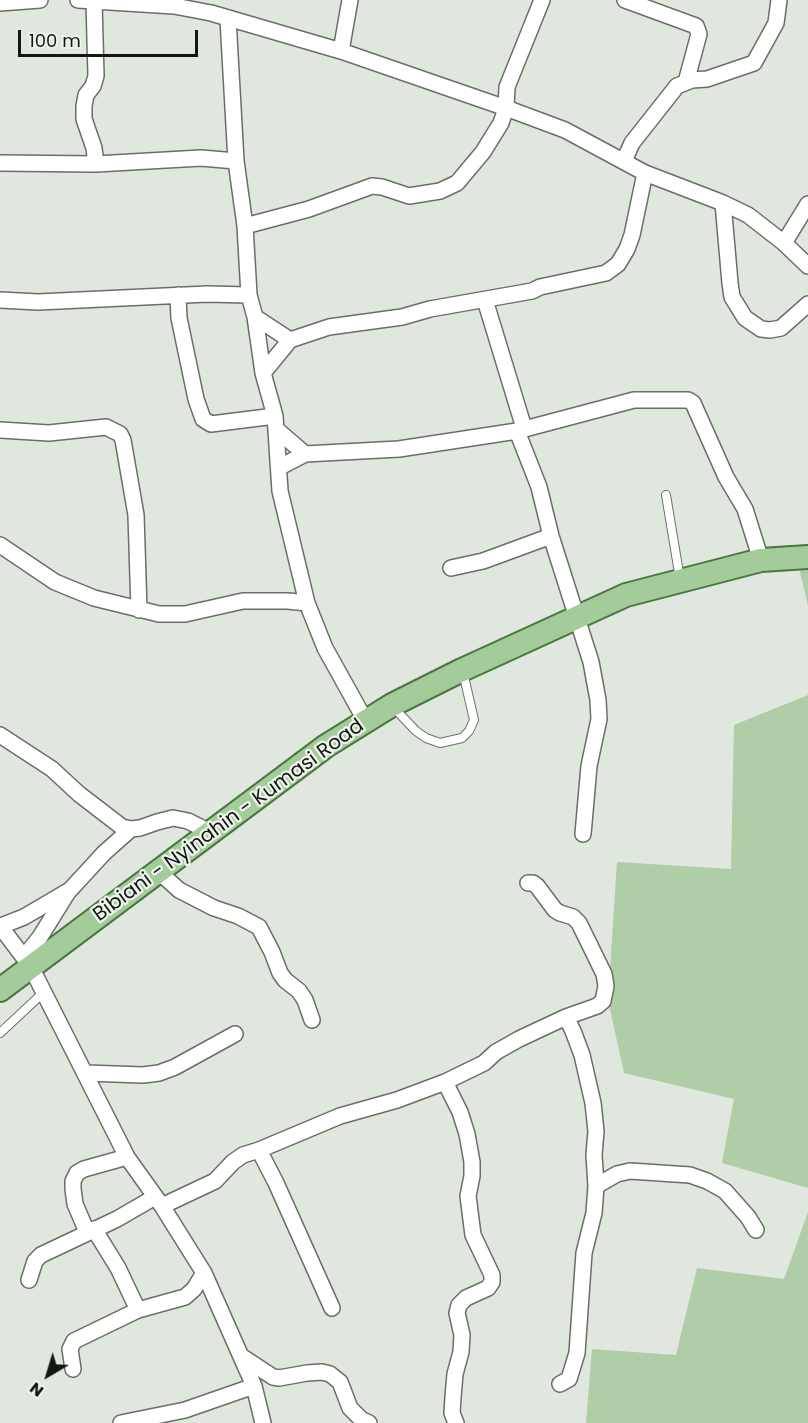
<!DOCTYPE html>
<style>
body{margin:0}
#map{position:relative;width:808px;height:1423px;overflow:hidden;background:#e0e7de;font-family:Poppins,sans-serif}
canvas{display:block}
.north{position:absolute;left:18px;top:1345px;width:60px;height:60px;-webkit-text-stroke:4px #edf4eb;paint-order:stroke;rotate:218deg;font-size:16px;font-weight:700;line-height:24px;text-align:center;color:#131613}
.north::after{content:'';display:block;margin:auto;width:21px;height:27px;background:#131613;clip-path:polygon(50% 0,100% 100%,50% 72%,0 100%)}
.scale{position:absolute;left:18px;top:30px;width:180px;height:27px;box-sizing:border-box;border:3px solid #131613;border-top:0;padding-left:8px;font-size:18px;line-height:21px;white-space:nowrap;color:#131613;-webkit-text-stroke:4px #edf4eb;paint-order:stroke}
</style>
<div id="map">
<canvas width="808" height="1423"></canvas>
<div class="north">N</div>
<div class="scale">100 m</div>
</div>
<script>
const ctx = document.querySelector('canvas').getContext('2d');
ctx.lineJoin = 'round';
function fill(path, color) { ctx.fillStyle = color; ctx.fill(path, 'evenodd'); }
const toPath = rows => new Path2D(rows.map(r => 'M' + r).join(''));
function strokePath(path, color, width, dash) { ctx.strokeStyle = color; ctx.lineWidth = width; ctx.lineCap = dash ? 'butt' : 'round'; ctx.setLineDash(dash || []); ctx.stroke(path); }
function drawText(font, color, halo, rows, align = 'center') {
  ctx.font = font + ' Poppins,sans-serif'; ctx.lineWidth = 4.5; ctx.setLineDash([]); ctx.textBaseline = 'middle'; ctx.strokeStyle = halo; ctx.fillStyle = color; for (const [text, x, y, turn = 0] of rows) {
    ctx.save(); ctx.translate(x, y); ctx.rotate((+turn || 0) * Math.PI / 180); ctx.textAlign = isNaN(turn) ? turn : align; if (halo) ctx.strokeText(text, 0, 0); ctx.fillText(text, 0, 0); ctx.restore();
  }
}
fill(toPath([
 [808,567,808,606,799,568],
 [808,695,808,1188,722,1163,734,1099,624,1073,608,1000,617,862,731,869,734,725],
 [808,1212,808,1423,586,1423,592,1349,676,1355,697,1268,784,1279]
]), '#afcda7');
const service = toPath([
 [666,495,680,579],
 [394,708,416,731,426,738,440,743,462,738,469,731,474,720,463,672],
 [0,1033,44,992]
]);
const minor = toPath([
 [78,0,174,6,211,13,341,51,506,108,565,130,645,173,723,203,748,215,784,243,808,266],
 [625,0,696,26,699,34,686,82],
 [94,1,96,76,93,86,86,95,84,106,84,119,94,148,96,164],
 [0,3,40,0],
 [228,19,236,161,245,226,249,295,255,317,263,373,275,416,280,491,307,603,325,648,365,720],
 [341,51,350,0],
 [624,161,632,143,677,86,692,80,707,79,754,63,776,23,779,0],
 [0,163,96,164,201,158,236,161],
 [723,203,730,283,732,297,745,318,761,329,770,330,781,328,808,304],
 [245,226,309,209,372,186,382,187,409,196,440,191,457,183,483,152,501,123,506,108,507,87,542,0],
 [784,243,808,204],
 [178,295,179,318,196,399,203,419,211,424,275,416],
 [0,300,38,302,207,294,249,295],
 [485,300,524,428],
 [255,317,290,340],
 [263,373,290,340,329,327,402,317,430,309,532,291,540,287,606,273,618,264,627,249,632,235,645,173],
 [276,429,305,454],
 [0,430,49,433,106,427,120,434,123,440,136,515,139,610],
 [517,431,539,487,551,536,591,662,598,700,599,719,589,766,583,834],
 [280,467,305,454,399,449,517,431,634,400,688,400,693,403,726,477,745,509,761,560],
 [0,545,55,582,94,598,159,614,185,614,243,601,288,601,307,603],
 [451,568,483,561,551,536],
 [0,735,52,769,79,794,122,827,131,829,140,828,157,822,173,818,188,821,212,833],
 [159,872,179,890,214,908,238,916,259,927,272,952,280,973,285,980,299,991,305,1000,312,1020],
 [0,926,31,967,127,1157,162,1206,204,1273,254,1386,263,1423],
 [1,926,24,917,70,890,104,853,131,829],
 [24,957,40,937,68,892],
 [86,1073,143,1075,159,1073,175,1067,235,1034],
 [445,1082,484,1063,496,1052,519,1039,566,1017,597,1006,603,1001,606,986,604,974,579,923,573,917,560,913,555,910,537,886,533,883,528,883],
 [259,1150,276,1183,332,1308],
 [596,1186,617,1174,630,1171,690,1175,707,1181,725,1191,748,1217,756,1230],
 [162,1206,215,1181,233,1162,243,1155,259,1150,340,1116,397,1100,445,1082,460,1112,467,1134,472,1162,472,1176,468,1196,473,1235,492,1275,492,1282,488,1288,466,1298,459,1305,457,1313,462,1335,461,1352,455,1374,453,1397,452,1413,456,1423],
 [94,1229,118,1268,138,1310],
 [87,1232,75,1204,73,1189,73,1181,77,1173,84,1169,127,1157],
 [29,1280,35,1261,41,1255,117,1219,155,1197],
 [241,1356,273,1377,279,1378,307,1373,322,1372,330,1374,340,1382,350,1408,362,1420,369,1423],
 [73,1369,70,1349,74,1341,138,1310,185,1297,194,1289,204,1273],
 [560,1384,569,1379,577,1353,584,1253,594,1213,596,1186,594,1155,596,1131,593,1103,582,1055,573,1031,566,1017],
 [121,1423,185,1410,254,1386]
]);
const primary = toPath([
 [0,990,326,746,392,705,462,670,626,595,761,560,808,557]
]);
strokePath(service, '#696f67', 10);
strokePath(minor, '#696f67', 18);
strokePath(primary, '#4a763f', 26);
strokePath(service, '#fff', 8);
strokePath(minor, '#fff', 15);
strokePath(primary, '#a4cb9a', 22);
drawText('20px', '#131613', '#edf4eb', [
 ["Bibiani - Nyinahin - Kumasi Road",229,821,-36]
]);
</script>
